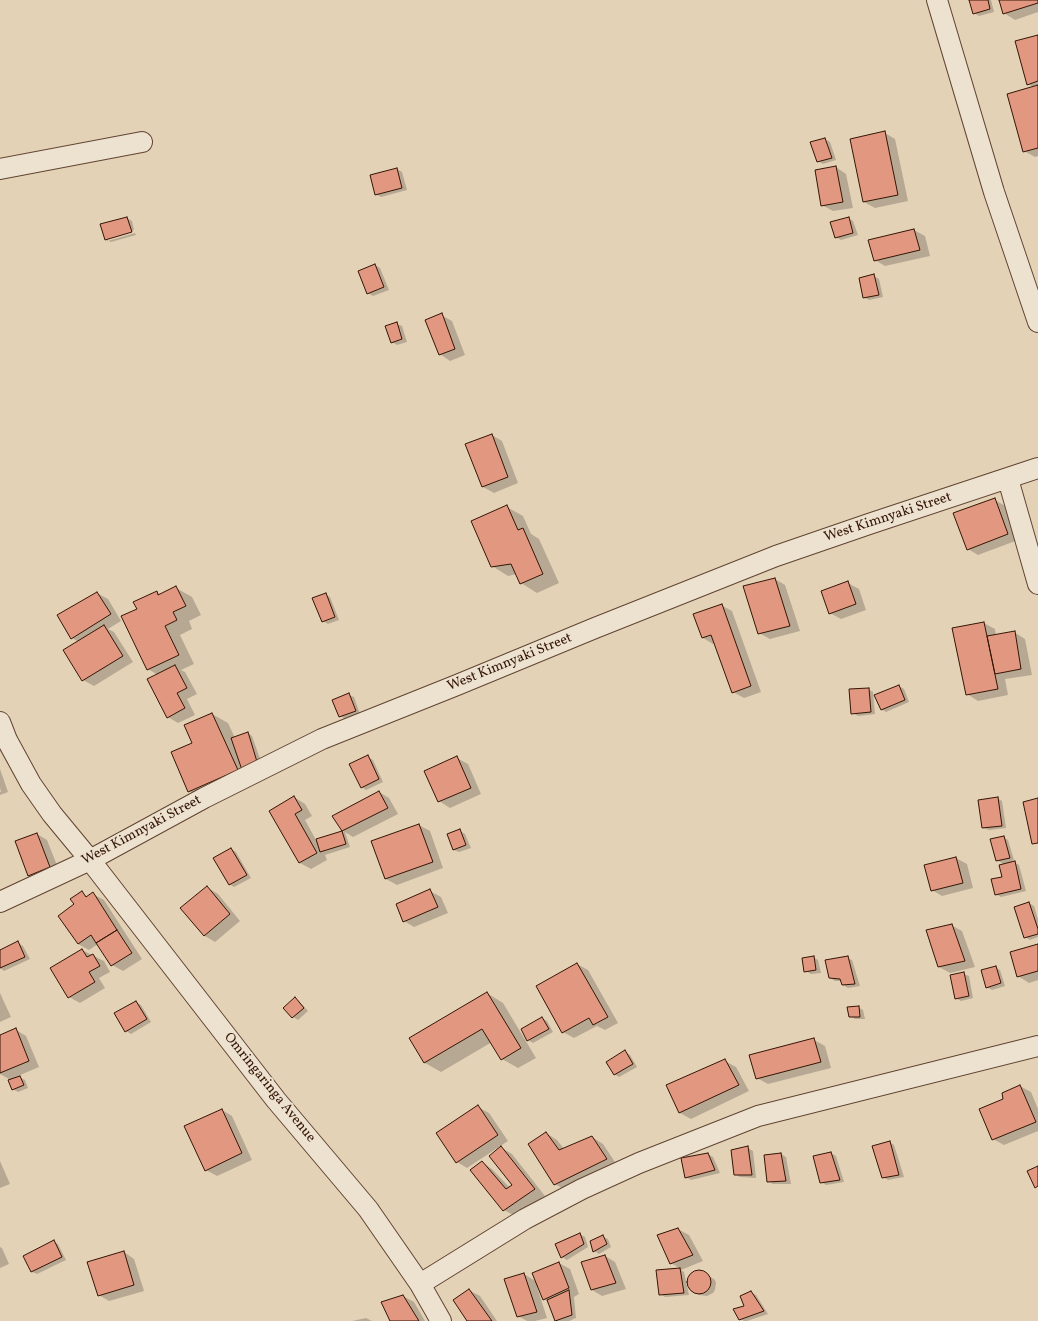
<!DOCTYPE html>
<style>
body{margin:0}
canvas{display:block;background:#e4d2b7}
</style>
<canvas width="1038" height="1321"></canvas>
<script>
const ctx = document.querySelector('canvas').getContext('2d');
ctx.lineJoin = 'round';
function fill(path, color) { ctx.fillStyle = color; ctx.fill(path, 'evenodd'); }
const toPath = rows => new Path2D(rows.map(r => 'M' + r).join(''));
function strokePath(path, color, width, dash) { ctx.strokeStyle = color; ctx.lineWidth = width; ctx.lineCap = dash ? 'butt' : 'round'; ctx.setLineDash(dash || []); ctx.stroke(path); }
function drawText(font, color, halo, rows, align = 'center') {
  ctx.font = font + ' Vollkorn,serif'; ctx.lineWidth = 4; ctx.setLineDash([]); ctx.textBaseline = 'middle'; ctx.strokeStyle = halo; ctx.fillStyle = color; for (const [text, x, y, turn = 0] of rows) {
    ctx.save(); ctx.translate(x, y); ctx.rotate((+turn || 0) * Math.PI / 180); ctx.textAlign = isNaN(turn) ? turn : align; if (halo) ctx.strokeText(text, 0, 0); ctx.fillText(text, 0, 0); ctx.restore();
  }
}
fill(toPath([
 [971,0,991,0,994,12,979,16,974,13],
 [1000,0,1038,0,1038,12,1015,20,1004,13],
 [1038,36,1038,156,1035,157,1024,151,1035,88,1028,84],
 [885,133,895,139,908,201,875,208,864,202],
 [825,139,830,142,836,160,823,164,818,161],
 [836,167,846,174,853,208,833,211,822,205],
 [397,169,402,172,407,190,381,197,376,194],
 [127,218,132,221,134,230,108,238,108,241,135,233,136,235,111,242,106,240],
 [848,218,853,221,858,235,841,240,836,237],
 [914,230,925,236,930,256,885,266,875,260],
 [375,265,380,268,389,290,373,296,368,293],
 [874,276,879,279,883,297,869,300,864,297],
 [441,315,452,321,465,355,450,361,440,354],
 [397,324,402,326,407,342,397,345,392,342],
 [492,435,502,441,518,483,494,493,483,487],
 [995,500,1005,506,1018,540,978,555,968,549],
 [507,507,523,516,531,534,539,539,559,583,537,593,521,583,517,574,508,576,492,566],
 [775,579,785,585,800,631,770,639,759,633],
 [848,583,859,589,866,610,841,619,830,613],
 [176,588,192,597,201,615,189,621,192,629,180,635,194,664,181,670,185,672,197,694,187,699,195,715,178,723,168,717,158,675,148,669,138,610,157,592,161,595],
 [97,593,108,599,121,621,108,629,114,632,133,662,94,686,83,680,79,642,72,638],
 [325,594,330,597,339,620,328,624,323,621],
 [721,605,732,611,761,692,744,698,733,692,715,643,713,644,703,638],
 [984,623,995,629,996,636,1014,632,1025,639,1032,675,1005,679,1008,695,978,701,967,694,954,629],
 [899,686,904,689,909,702,886,712,881,709],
 [868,689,873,692,875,714,858,716,853,713],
 [349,695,354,697,360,714,345,719,340,716],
 [212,714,228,723,235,738,248,733,252,736,263,767,205,800,189,791,194,743],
 [368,757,373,760,383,782,366,790,362,787],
 [457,758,468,764,481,794,450,808,439,801],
 [0,769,8,792,0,795,0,792,1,792,0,788],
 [379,792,389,798,398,814,353,837,345,832,350,847,325,855,327,860,311,869,300,863,271,811,294,797,305,804,312,816,305,820,316,840,344,832,334,817],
 [997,798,1002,801,1006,828,989,830,984,828],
 [419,825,430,831,443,868,397,885,386,879],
 [460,831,465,834,471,848,459,852,454,850,449,835],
 [37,834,47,840,60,873,40,881,29,875],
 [1003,837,1008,840,1014,860,1012,861,1019,865,1026,891,1001,897,996,894,1004,877,1005,865,997,860],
 [231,849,236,852,251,878,234,887,229,884],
 [956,858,967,864,973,888,942,896,932,890],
 [208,888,218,894,240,921,215,942,205,936,182,908],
 [430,891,441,897,448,913,414,927,404,921],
 [82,893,88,897,93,894,104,900,142,959,123,971,112,965,98,944,89,950,78,944,75,905],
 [1029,903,1034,906,1038,919,1038,937,1030,940,1025,937],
 [951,925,962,931,975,967,950,973,939,967],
 [18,943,23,946,30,959,4,971,0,968,0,951],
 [1038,945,1038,980,1029,983,1018,976],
 [82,950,104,961,110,972,99,978,105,988,80,1003,69,997],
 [813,957,818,960,821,973,811,974,806,971],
 [847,958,852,960,860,986,848,988,843,985,842,981,835,981,830,978],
 [577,964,588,970,618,1023,605,1030,597,1026,574,1038,563,1032],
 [995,967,1000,970,1005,986,992,990,987,987],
 [964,974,969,976,973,998,961,1001,956,998],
 [0,993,11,1017,0,1022],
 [487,993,503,1003,536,1058,518,1068,502,1059,492,1042,441,1072,425,1063,411,1039],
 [295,999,300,1002,308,1011,298,1020,293,1017,285,1008],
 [136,1002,141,1005,151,1022,131,1034,126,1031],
 [858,1007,863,1010,865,1019,855,1019,850,1016],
 [542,1018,547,1021,553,1032,533,1043,528,1040],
 [16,1030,26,1036,39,1067,18,1076,25,1080,28,1088,18,1092,13,1089,9,1079,0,1074,0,1036],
 [814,1040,825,1046,831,1068,768,1084,757,1078],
 [625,1052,630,1055,637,1067,619,1077,614,1074],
 [725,1061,736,1067,749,1091,691,1119,680,1113,668,1086],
 [1020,1086,1031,1092,1038,1109,1038,1131,1004,1145,993,1139],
 [478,1107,489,1113,508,1141,467,1168,457,1162],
 [222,1110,232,1116,252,1160,217,1176,206,1170],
 [546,1133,557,1140,564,1149,592,1137,603,1144,617,1165,565,1190,555,1184],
 [889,1142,894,1145,904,1177,888,1180,883,1177],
 [502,1148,512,1154,545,1196,515,1216,504,1210,482,1162,492,1169,510,1188,514,1185],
 [748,1148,753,1151,756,1178,740,1177,735,1174],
 [831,1153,836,1156,844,1182,826,1185,821,1182],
 [708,1154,713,1157,720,1173,691,1180,686,1177],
 [781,1154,786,1157,791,1184,773,1184,768,1181,766,1156],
 [0,1161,10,1184,0,1188],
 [678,1229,689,1235,703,1261,681,1270,684,1272,689,1295,665,1297,660,1294,657,1271,681,1269,671,1263],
 [580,1234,585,1237,588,1247,567,1260,562,1257],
 [603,1237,608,1239,611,1247,599,1254,594,1251],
 [53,1241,58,1244,66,1260,37,1274,32,1272,24,1256],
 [0,1247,2,1248,9,1264,0,1268],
 [124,1252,134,1259,144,1291,109,1301,99,1295],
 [605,1256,615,1262,626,1289,602,1296,592,1290],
 [559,1263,570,1269,579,1294,574,1297,576,1318,569,1321,556,1321,549,1302,544,1299,539,1286,537,1287,547,1318,535,1321,527,1321,518,1316,524,1274,537,1282],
 [696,1271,704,1272,715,1280,716,1283,715,1290,713,1293,707,1296,699,1295,691,1290,688,1283,690,1276],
 [469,1290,480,1296,497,1321,469,1321],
 [751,1292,756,1295,768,1314,747,1321,744,1321,740,1319],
 [403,1296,414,1302,425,1321,391,1321],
 [366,1318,372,1321,352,1321]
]), '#0003');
const building = toPath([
 [969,0,988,0,990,9,973,14,969,0],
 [999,0,1038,0,1038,3,1003,14,999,0],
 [1038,35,1038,81,1027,85,1015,41,1038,35],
 [1038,85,1038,148,1023,152,1007,94,1038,85],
 [885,131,898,195,863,202,850,139,885,131],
 [825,138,832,158,817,162,810,142,825,138],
 [836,166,843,202,821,206,815,170,836,166],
 [397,168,402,188,375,195,370,175,397,168],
 [127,217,132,232,105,240,100,224,127,217],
 [849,217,853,233,835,238,830,222,849,217],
 [914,229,920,250,874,261,868,240,914,229],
 [375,264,384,287,367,294,358,271,375,264],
 [874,274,879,295,863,298,859,278,874,274],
 [442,313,455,349,439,355,425,320,442,313],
 [397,322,402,339,391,343,385,326,397,322],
 [492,434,508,477,482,487,465,444,492,434],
 [995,498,1008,534,967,550,953,513,995,498],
 [507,505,518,530,523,528,543,574,520,584,511,564,491,567,471,521,507,505],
 [775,578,790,626,758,634,743,586,775,578],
 [848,581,856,604,829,614,821,591,848,581],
 [176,586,186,606,173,612,177,620,165,626,179,655,147,670,121,616,137,609,133,602,157,591,158,595,176,586],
 [97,592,111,614,71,639,57,615,97,592],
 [326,593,335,617,322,622,312,598,326,593],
 [722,604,751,686,732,693,711,635,702,638,693,614,722,604],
 [984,622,998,689,966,695,952,628,984,622],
 [104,625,123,656,82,681,63,650,104,625],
 [1015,631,1021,669,995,674,987,636,1015,631],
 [175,665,187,688,177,693,185,708,167,718,147,679,175,665],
 [899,685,905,700,881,710,874,695,899,685],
 [869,688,871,712,851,714,849,689,869,688],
 [349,693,356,711,339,717,332,700,349,693],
 [212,713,238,770,188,792,171,752,192,743,184,725,212,713],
 [248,732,258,765,242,770,231,738,248,732],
 [368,755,379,779,361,788,349,764,368,755],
 [457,756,471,788,438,802,424,771,457,756],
 [379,791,388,808,342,831,332,816,379,791],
 [294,796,302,810,295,814,317,853,299,863,269,811,294,796],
 [998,797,1002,826,982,828,978,800,998,797],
 [1038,798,1038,843,1032,844,1023,802,1038,798],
 [419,824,433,862,385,879,371,841,419,824],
 [460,829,466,845,453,850,447,834,460,829],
 [342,831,346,844,320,852,316,839,342,831],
 [37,833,50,867,28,876,15,841,37,833],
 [1004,836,1010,858,996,861,990,839,1004,836],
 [231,848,247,875,229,885,213,858,231,848],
 [956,857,963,883,931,891,924,865,956,857],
 [1015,861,1021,889,995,895,991,879,1002,877,999,865,1015,861],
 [207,886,230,914,204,936,180,908,207,886],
 [430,889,438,907,403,922,396,904,430,889],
 [82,891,86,897,93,892,117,930,96,943,91,935,78,944,58,916,74,904,70,899,82,891],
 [1029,902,1038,929,1038,934,1024,938,1014,907,1029,902],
 [952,924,965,961,938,967,926,930,952,924],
 [117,930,132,953,111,966,96,943,117,930],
 [18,941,25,957,0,968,0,950,18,941],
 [1038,944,1038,971,1017,977,1010,952,1038,944],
 [82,949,87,957,93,954,100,966,89,972,95,982,68,998,50,968,82,949],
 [814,956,816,970,804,972,802,958,814,956],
 [848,956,855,984,842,985,840,979,829,978,825,960,848,956],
 [577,963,608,1017,593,1025,589,1018,562,1033,536,986,577,963],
 [996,966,1001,983,986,988,981,970,996,966],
 [964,972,969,996,955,999,950,975,964,972],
 [487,992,521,1048,501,1060,482,1029,424,1063,409,1038,487,992],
 [295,997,304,1008,292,1018,283,1008,295,997],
 [136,1001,147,1019,125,1032,114,1013,136,1001],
 [859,1006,860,1017,849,1017,847,1007,859,1006],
 [542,1017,549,1029,527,1041,521,1029,542,1017],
 [16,1028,29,1061,0,1073,0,1035,16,1028],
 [814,1038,821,1062,756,1079,749,1055,814,1038],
 [625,1050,633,1064,614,1075,606,1062,625,1050],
 [725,1059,739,1085,679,1113,666,1085,725,1059],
 [20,1076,24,1085,12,1090,8,1080,20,1076],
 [1020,1085,1036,1122,992,1140,979,1109,1003,1099,1002,1093,1020,1085],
 [478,1105,498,1135,456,1163,436,1133,478,1105],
 [222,1109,242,1153,205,1171,184,1126,222,1109],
 [546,1132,559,1150,592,1136,607,1159,554,1185,528,1144,546,1132],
 [890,1141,899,1175,882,1178,872,1146,890,1141],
 [501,1146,535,1189,503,1211,470,1170,482,1161,506,1189,512,1185,489,1156,501,1146],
 [748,1146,752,1175,734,1175,731,1150,748,1146],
 [831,1152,840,1180,820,1183,813,1156,831,1152],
 [708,1153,715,1170,685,1178,681,1158,708,1153],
 [781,1153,786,1181,767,1182,764,1155,781,1153],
 [1038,1166,1038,1186,1035,1188,1027,1171,1038,1166],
 [678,1228,693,1255,670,1264,657,1235,678,1228],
 [580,1233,584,1244,561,1258,555,1244,580,1233],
 [603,1235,607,1244,593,1252,590,1241,603,1235],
 [54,1240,62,1257,31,1272,23,1256,54,1240],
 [124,1251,134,1285,98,1296,87,1262,124,1251],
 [605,1255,616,1283,591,1290,581,1262,605,1255],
 [559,1262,569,1288,543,1300,532,1273,559,1262],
 [680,1268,684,1293,659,1295,656,1270,680,1268],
 '687 1282a12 12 0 1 1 24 0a12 12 0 1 1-24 0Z',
 [524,1273,537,1312,517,1317,504,1279,524,1273],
 [469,1289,492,1321,467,1321,453,1300,469,1289],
 [569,1290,572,1315,555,1321,547,1300,569,1290],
 [751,1291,764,1311,739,1320,733,1309,744,1306,740,1296,751,1291],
 [403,1295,419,1321,390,1321,381,1302,403,1295]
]);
fill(building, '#e29781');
strokePath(building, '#341504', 1);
const street = toPath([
 [937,0,994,192,1038,322],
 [0,169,142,142],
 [1008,479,1038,584],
 [0,722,7,740,31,784,52,814,90,860,276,1100,368,1209,420,1284,441,1321],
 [0,902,90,860,204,798,322,739,457,685,595,628,776,556,869,524,1038,468],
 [420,1284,525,1219,582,1189,639,1163,758,1116,1038,1046]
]);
strokePath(street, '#604431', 22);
strokePath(street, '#ede2d0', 20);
drawText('14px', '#341504', '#ede2d0', [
 ["West Kimnyaki Street",888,518,-18],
 ["West Kimnyaki Street",510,663,-22],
 ["West Kimnyaki Street",142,831,-28],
 ["Omringaringa Avenue",269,1088,51]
]);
</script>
